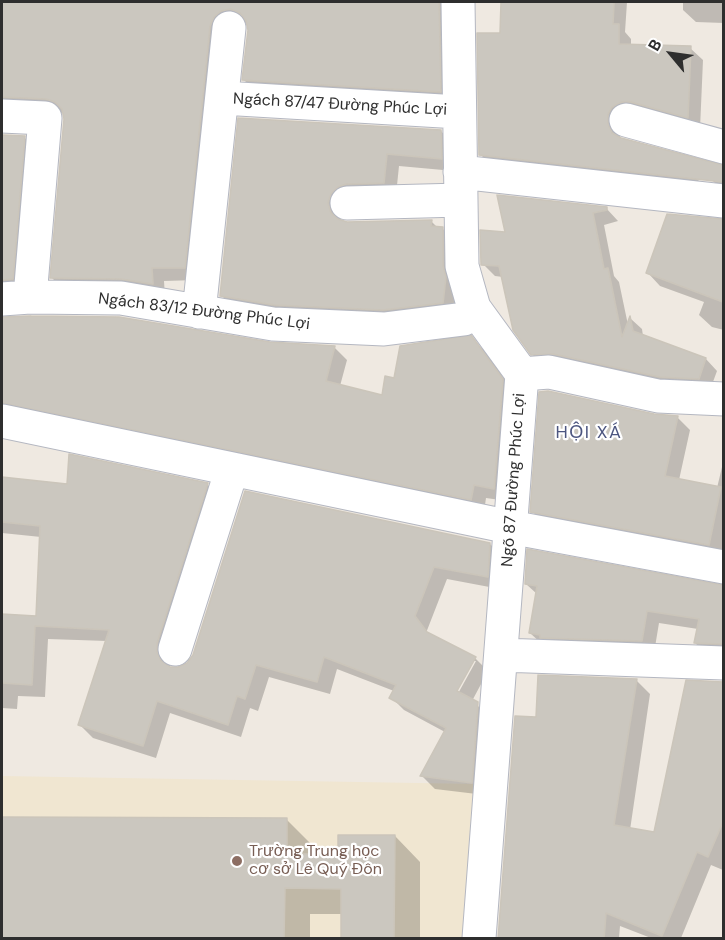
<!DOCTYPE html>
<meta charset="utf-8">
<style>
body{margin:0}
#map{position:relative;width:725px;height:940px;overflow:hidden;background:#efe9e1;font-family:"DM Sans",sans-serif}
canvas{display:block}
.frame{position:absolute;inset:0;border:3px solid #2e2e2e;pointer-events:none}
.north{position:absolute;left:641px;top:24px;width:60px;height:60px;-webkit-text-stroke:4px #fff;paint-order:stroke;rotate:299deg;font-size:16px;font-weight:700;line-height:24px;text-align:center;color:#2e2e2e}
.north::after{content:'';display:block;margin:auto;width:21px;height:27px;background:#2e2e2e;clip-path:polygon(50% 0,100% 100%,50% 72%,0 100%)}
</style>
<div id="map">
<canvas width="725" height="940"></canvas>
<div class="frame"></div>
<div class="north">B</div>
</div>
<script>
const ctx = document.querySelector('canvas').getContext('2d');
ctx.lineJoin = 'round';
function fill(path, color) { ctx.fillStyle = color; ctx.fill(path, 'evenodd'); }
const toPath = rows => new Path2D(rows.map(r => 'M' + r).join(''));
function strokePath(path, color, width, dash) { ctx.strokeStyle = color; ctx.lineWidth = width; ctx.lineCap = dash ? 'butt' : 'round'; ctx.setLineDash(dash || []); ctx.stroke(path); }
function drawText(font, color, halo, rows, align = 'center') {
  ctx.font = font + ' "DM Sans",sans-serif'; ctx.lineWidth = 4.5; ctx.setLineDash([]); ctx.textBaseline = 'middle'; ctx.strokeStyle = halo; ctx.fillStyle = color; for (const [text, x, y, turn = 0] of rows) {
    ctx.save(); ctx.translate(x, y); ctx.rotate((+turn || 0) * Math.PI / 180); ctx.textAlign = isNaN(turn) ? turn : align; if (halo) ctx.strokeText(text, 0, 0); ctx.fillText(text, 0, 0); ctx.restore();
  }
}
fill(toPath([
 [2,776,477,784,466,938,2,938]
]), '#f0e6d1');
fill(toPath([
 [2,2,459,2,453,104,257,93,244,80,249,30,248,23,235,23,197,280,164,281,165,297,65,291,52,278,65,119,64,113,17,110,2,117],
 [503,2,627,2,625,32,631,39,631,46,690,48,703,60,700,129,620,129,620,139,699,170,698,190,493,167,481,155,501,35],
 [683,2,724,2,724,23,696,22,683,10],
 [240,119,441,131,453,144,454,171,399,166,396,195,340,218,342,222,347,223,431,221,438,228,442,228,455,241,458,291,456,315,234,308,221,295],
 [2,136,24,137,37,150,25,292,2,300],
 [716,165,724,166,724,192,712,180],
 [606,208,618,221,604,225,614,276,619,282,628,325,631,319,642,329,643,336,706,359,717,371,710,390,544,366,532,354,503,277,495,276,483,264,507,233],
 [722,221,724,221,724,330,712,327,699,315,704,302,660,286,648,273],
 [2,319,270,344,334,347,347,360,340,386,383,397,396,379,470,337,484,350,515,394,507,501,486,498,484,512,2,423],
 [654,416,677,417,690,430,679,480,717,488,722,467,724,467,724,557,545,524,532,511],
 [2,479,69,486,207,484,220,497,170,657,170,668,179,669,490,544,503,557,500,589,447,579,426,633,475,658,488,671,472,701,491,717,485,795,435,789,422,776,445,732,404,710,391,697,394,691,337,669,330,694,269,677,258,711,250,708,241,737,170,713,156,758,93,738,80,725,107,641,48,639,45,697,18,696,17,709,2,708,2,616,37,617,41,537,2,533],
 [472,661,476,661,455,699,452,698],
 [526,584,724,587,724,656,708,655,695,643,698,629,659,623,654,653,543,645,530,633,537,594],
 [636,680,650,694,630,830,655,834,684,697,724,709,723,870,711,865,681,938,651,938,620,926,619,938,499,938,537,719],
 [2,818,287,820,312,845,312,855,339,856,395,836,420,862,420,938,342,938,342,914,310,914,310,938,2,938]
]), '#0003');
const building = toPath([
 [2,2,439,2,441,92,242,80,248,30,246,21,240,13,230,9,221,11,214,17,210,26,185,268,152,268,153,284,121,279,50,278,64,119,62,109,55,102,46,99,2,97,2,2],
 [501,2,614,2,613,24,619,24,619,44,691,46,688,118,631,102,622,102,612,107,608,114,608,124,612,133,621,138,723,165,723,182,479,155,477,33,500,33,501,2],
 [238,118,441,130,442,159,387,154,384,183,346,184,338,187,331,194,328,203,331,213,338,219,347,222,432,220,431,226,443,227,443,266,446,277,443,303,383,310,275,305,220,296,238,118],
 [2,135,25,136,13,279,2,280,2,135],
 [497,195,607,207,607,210,593,213,604,269,608,268,622,337,630,316,633,331,706,358,699,379,660,377,553,354,531,355,513,330,499,266,481,265,481,263,480,230,505,232,497,195],
 [667,214,723,219,723,302,646,273,667,214],
 [31,316,119,317,270,342,335,346,326,381,382,395,385,376,394,378,400,346,471,335,503,379,494,489,474,485,471,500,2,403,2,317,31,316],
 [548,391,654,414,678,416,665,476,721,487,709,545,530,512,539,392,548,391],
 [69,454,208,483,157,643,157,652,161,661,170,667,178,667,187,663,193,655,245,491,490,543,488,577,434,567,415,616,427,632,476,657,457,691,478,702,472,783,420,776,446,728,389,698,396,685,324,657,317,682,256,665,245,699,237,696,228,725,157,701,143,746,78,725,109,630,35,626,32,685,2,683,2,614,36,616,40,526,2,522,2,477,67,484,69,454],
 [527,549,723,585,723,644,694,643,699,619,647,611,642,641,540,638,540,635,529,633,537,586,525,584,527,549],
 [538,675,637,679,614,825,654,832,686,680,723,682,723,822,708,857,697,852,662,936,606,913,604,939,498,939,515,716,536,717,538,675],
 [2,817,287,818,287,854,338,854,338,835,395,835,394,939,341,939,341,889,285,888,284,939,2,939,2,817]
]);
fill(building, '#cbc7bf');
strokePath(building, '#cbc5ba', 1.5);
const minor = toPath([
 [458,2,462,266,474,308,522,374,479,938],
 [222,98,459,112],
 [2,116,45,118,30,297],
 [626,120,724,147],
 [460,172,724,201],
 [347,203,461,200],
 [2,299,30,297,121,298,273,324,384,329,464,319,474,308],
 [199,312,229,28],
 [522,374,549,372,658,396,724,399],
 [2,421,510,527,724,567],
 [175,649,232,469],
 [501,655,724,663]
]);
strokePath(minor, '#b4b7c1', 35);
strokePath(minor, '#fff', 33);
for (const [x, y, r, color] of [
 [237,861,6,"#8d6e63"]
]) { const dot = new Path2D(); dot.arc(x, y, r, 0, 2 * Math.PI); ctx.fillStyle = color; ctx.fill(dot); strokePath(dot, '#fff', 2); }
drawText('16px', '#2e2e2e', '#fff', [
 ["Ngách 87/47 Đường Phúc Lợi",340,105,3],
 ["Ngách 83/12 Đường Phúc Lợi",204,312,7],
 ["Ngõ 87 Đường Phúc Lợi",514,480,-86]
]);
drawText('16px', '#785e54', '#fff', [
 ["Trường Trung học",249,852],
 ["cơ sở Lê Quý Đôn",249,870]
], 'left');
ctx.letterSpacing = '1.5px';
drawText('18px', '#4d5680', '#fff', [
 ["HỘI XÁ",589,433]
]);
ctx.letterSpacing = '0px';
</script>
